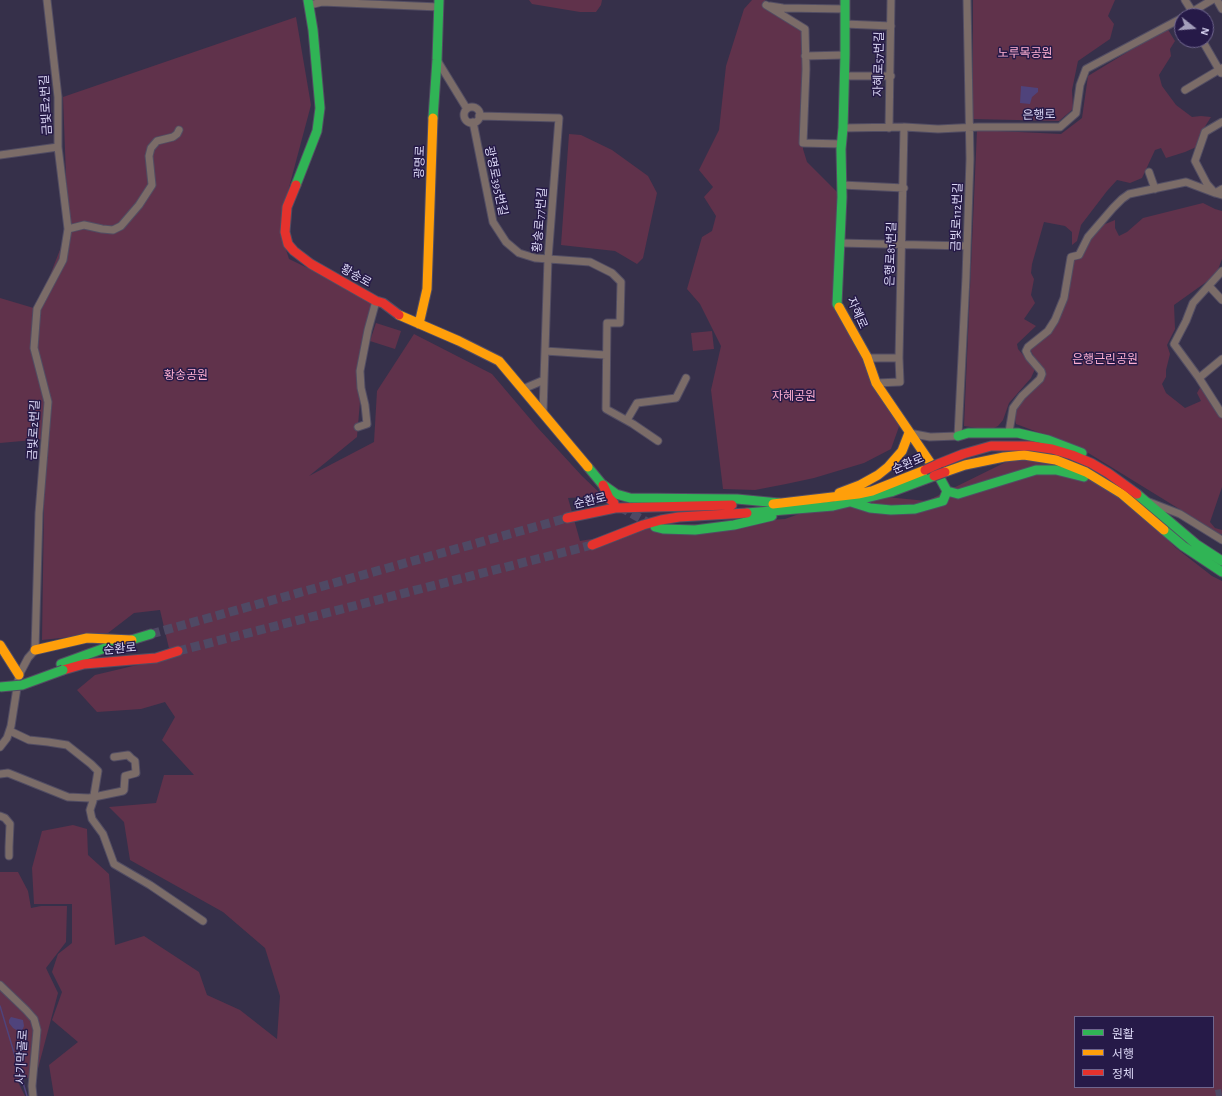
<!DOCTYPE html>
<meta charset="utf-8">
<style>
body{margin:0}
#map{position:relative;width:1222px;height:1096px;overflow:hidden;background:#36304a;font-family:"Alegreya Sans","Noto Sans KR",sans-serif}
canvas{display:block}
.legend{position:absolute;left:1074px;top:1016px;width:140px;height:72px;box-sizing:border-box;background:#261a48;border:1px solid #6f668e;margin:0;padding:5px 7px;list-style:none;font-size:12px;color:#ddd9f7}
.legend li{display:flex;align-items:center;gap:8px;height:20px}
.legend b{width:20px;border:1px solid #6f668e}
.north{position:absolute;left:1174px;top:8px;width:40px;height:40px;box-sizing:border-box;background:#261a48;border:1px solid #6f668e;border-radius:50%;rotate:107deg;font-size:11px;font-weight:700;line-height:16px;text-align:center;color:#ddd9f7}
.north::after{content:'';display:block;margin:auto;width:14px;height:18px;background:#a39eba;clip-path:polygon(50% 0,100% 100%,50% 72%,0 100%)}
</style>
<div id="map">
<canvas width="1222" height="1096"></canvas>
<ul class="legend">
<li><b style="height:5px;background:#30b455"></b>원활</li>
<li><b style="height:5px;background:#ff9f0a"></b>서행</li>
<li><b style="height:5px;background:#e5322d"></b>정체</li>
</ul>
<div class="north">N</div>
</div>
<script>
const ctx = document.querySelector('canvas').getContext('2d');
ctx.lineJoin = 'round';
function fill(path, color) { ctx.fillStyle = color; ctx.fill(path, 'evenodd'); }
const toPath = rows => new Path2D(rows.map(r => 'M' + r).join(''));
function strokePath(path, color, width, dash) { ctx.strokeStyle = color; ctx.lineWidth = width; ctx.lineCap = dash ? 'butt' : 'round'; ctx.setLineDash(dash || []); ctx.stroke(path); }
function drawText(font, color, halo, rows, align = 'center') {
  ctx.font = font + ' "Alegreya Sans","Noto Sans KR",sans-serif'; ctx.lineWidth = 3; ctx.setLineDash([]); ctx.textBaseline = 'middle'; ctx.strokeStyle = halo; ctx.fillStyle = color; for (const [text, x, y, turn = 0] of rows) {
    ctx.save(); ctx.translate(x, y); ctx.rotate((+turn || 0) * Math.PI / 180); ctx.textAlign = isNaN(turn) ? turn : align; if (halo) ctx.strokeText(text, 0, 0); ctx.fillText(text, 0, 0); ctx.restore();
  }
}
fill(toPath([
 [529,0,602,0,601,5,596,12,580,12,532,4],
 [752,0,765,0,765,6,805,29,803,149,807,162,842,197,837,304,901,421,891,449,864,463,814,478,786,484,755,490,723,489,711,390,721,346,700,304,687,289,702,237,712,231,716,216,704,197,713,187,699,170,719,130,726,66,744,9],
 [973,0,1115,0,1108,16,1114,24,1110,39,1078,61,1072,90,1073,109,1059,121,973,119],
 [296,17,311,105,283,210,282,237,289,259,376,301,363,366,357,437,309,476,374,442,377,391,414,334,492,374,537,427,582,476,603,496,568,498,580,541,665,526,785,519,855,494,927,501,1012,459,1047,458,1082,468,1154,526,1176,548,1212,576,1222,581,1222,1096,54,1096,49,1065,78,1042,52,1020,62,992,52,972,58,954,72,943,72,904,34,904,32,868,42,831,73,825,87,829,88,855,109,874,115,945,144,936,199,972,207,995,240,1010,277,1039,280,996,265,948,223,912,130,860,124,822,109,807,156,803,164,775,194,775,162,740,175,717,165,702,141,709,97,712,77,690,95,675,171,657,160,610,134,613,108,633,42,640,45,439,0,443,0,298,37,309,68,229,63,97],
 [1075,1017,1213,1017,1213,1087,1075,1087],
 [1167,28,1175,41,1170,49,1171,56,1159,75,1162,86,1176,105,1192,117,1201,116,1211,117,1199,136,1203,144,1185,152,1166,158,1161,148,1155,150,1142,178,1130,183,1117,180,1107,191,1081,225,1077,241,1072,245,1072,232,1065,226,1044,222,1032,264,1031,273,1034,279,1031,295,1035,303,1024,319,1036,326,1017,344,1018,349,1035,369,1031,378,1009,403,1003,420,998,426,990,430,964,426,977,130,1061,134,1082,118,1088,76],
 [569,134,581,135,612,150,648,176,657,193,643,258,637,264,615,251,561,245],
 [1203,203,1215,209,1222,211,1222,259,1216,275,1174,305,1175,329,1167,345,1170,354,1166,370,1166,377,1162,384,1166,393,1185,408,1201,401,1197,393,1201,386,1222,417,1222,487,1210,522,1215,528,1222,530,1222,534,1220,534,1090,454,1075,446,1016,424,1013,410,1043,375,1044,368,1037,363,1029,347,1060,317,1063,298,1071,278,1073,255,1079,254,1091,230,1115,220,1115,228,1119,236,1127,232,1143,218],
 [376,323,401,331,395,349,370,341],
 [712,331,714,349,693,351,691,333],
 [0,872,18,872,28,891,31,908,41,906,67,906,66,942,46,968,58,993,36,1076,17,1080,25,1096,0,1096]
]), '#60324b');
fill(toPath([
 [1021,86,1038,88,1038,92,1032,97,1030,104,1020,103],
 [11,1017,23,1020,24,1026,22,1031,18,1031,13,1028,9,1023,9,1020]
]), '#4f437b');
strokePath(toPath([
 [0,1006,27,1096]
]), '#4f437b', 1.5);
strokePath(toPath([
 [620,507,654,526],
 [151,634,567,518],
 [178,651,592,545]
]), '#4f4964', 9, [9, 4.5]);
strokePath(toPath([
 [1216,1096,1222,1095]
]), '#4f4964', 12, [12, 6]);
const street = toPath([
 [1185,0,1192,11],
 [1217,0,1222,9],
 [310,5,322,2,439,7],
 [766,5,805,29,806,69,803,143,842,144],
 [770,6,783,8,845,9],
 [1185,16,1212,0],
 [845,24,891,26],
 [1202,40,1221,73],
 [805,56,845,55],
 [437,60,467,109],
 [844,76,891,76],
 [1185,90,1222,68],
 '464 115a8 8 0 1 1 16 0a8 8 0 1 1-16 0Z',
 [479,116,559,118,548,259,544,380,523,389],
 [473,122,493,222,506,242,519,253,535,258,590,262,612,273,621,282,620,323,607,323,606,409,633,424,658,441],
 [1222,122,1205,132,1195,161,1207,184,1215,193,1222,189],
 [843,128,904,127,938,129,978,127,1060,127,1076,113,1080,85,1086,69,1182,18],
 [889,128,891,0],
 [0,155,58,147],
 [1149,172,1155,189],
 [842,185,904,188],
 [68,229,84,225,102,229,113,230,121,226,139,205,152,185,149,156,151,148,157,141,173,137,177,134,179,130],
 [840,243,967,246],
 [1209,286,1222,300],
 [545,351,606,355],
 [867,357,869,358,899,358],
 [1222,359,1199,378,1222,414],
 [1199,378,1174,344,1186,321,1193,303,1222,271],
 [876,383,900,382,899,358,904,127],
 [543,413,544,380],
 [627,420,637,403,676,398,686,378],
 [358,427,367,424,365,405,361,388,360,371,368,330,376,301],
 [1009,432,1013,408,1022,396,1040,379,1042,374,1041,371,1029,357,1026,351,1028,347,1048,331,1055,320,1064,298,1071,257,1079,255,1088,237,1113,208,1122,199,1129,194,1186,182,1215,193,1222,195],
 [909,433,930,437,958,436,966,277,970,159,967,0],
 [1149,502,1180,514,1222,540],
 [10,731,29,740,48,742,67,745,91,764,98,771,93,801,90,810,92,819,103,834,114,864,150,885,203,921],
 [0,747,7,738,11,726,19,675,28,658,35,650,39,513,48,402,34,348,37,309,63,260,68,229,58,147,58,97,47,0],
 [0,774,8,773,68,797,89,798,123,791,124,790,125,776,136,773,135,761,131,758,128,755,114,757],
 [0,816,5,818,10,824,9,847,9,856],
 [0,985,26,1010,34,1019,37,1030,32,1086,33,1096]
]);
const fast = toPath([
 [433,118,437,60,439,0],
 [296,185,317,131,320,108,313,30,308,0],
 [839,307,837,304,842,197,841,149,843,128,845,55,845,0],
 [958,436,968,433,1018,433,1048,440,1082,453],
 [588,467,602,484,616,494,630,498,737,499,779,503],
 [947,491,958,494,1036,470,1056,470,1084,477],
 [1137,494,1196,544,1222,561],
 [851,502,870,508,891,510,915,509,943,501,947,491,936,471],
 [747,513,833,506,891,492,934,476],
 [655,527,663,529,695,530,734,525,772,516],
 [1164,530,1183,546,1222,572],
 [61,664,105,648,151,634]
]);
const slow = toPath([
 [839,307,867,357,876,383,936,471],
 [399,315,459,341,499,361,588,467],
 [419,324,427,289,433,118],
 [945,472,965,465,1004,457,1024,455,1056,460,1086,472,1122,494,1164,530],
 [839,493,860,485,878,475,888,467,902,451,909,433],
 [773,504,858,494,872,491,925,470],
 [0,645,19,675],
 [35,650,87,638,132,640]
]);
const jam = toPath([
 [296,185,287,207,285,232,288,244,294,251,311,264,376,301,383,303,399,315],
 [938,464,963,454,991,446,1031,446,1052,449,1072,455,1091,463,1108,473,1137,494],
 [603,485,609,498,614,503],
 [567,518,615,508,732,505],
 [592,545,643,525,661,520,679,517,747,513],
 [63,670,84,664,156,658,178,651]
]);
strokePath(street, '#524d63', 9);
strokePath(fast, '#524d63', 11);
strokePath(slow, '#524d63', 11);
strokePath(jam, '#524d63', 11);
strokePath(street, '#7b6c68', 7);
strokePath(fast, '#30b455', 9);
strokePath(slow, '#ff9f0a', 9);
strokePath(jam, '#e5322d', 9);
const fastBridge = toPath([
 [0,687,22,685,63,670]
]);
const jamBridge = toPath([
 [925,470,938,464],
 [934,476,945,472]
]);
strokePath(fastBridge, '#524d63', 11, []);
strokePath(jamBridge, '#524d63', 11, []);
strokePath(fastBridge, '#30b455', 9);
strokePath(jamBridge, '#e5322d', 9);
drawText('12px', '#fdafd1', '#261a48', [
 ["노루목공원",1025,53],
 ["은행근린공원",1105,359],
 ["황송공원",186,375],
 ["자혜공원",794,396]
]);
drawText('12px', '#ddd9f7', '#261a48', [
 ["자혜로57번길",879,64,-89],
 ["금빛로2번길",46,105,-93],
 ["은행로",1039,115,-1],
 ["광명로",420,162,-88],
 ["광명로395번길",496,181,78],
 ["금빛로112번길",957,217,-88],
 ["황송로77번길",540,220,-85],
 ["은행로81번길",891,254,-88],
 ["황송로",356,276,29],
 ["자혜로",857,313,66],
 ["금빛로2번길",34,430,-87],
 ["순환로",908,464,-23],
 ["순환로",590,501,-13],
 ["순환로",120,649,-5],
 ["사기막골로",22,1057,-87]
]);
</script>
